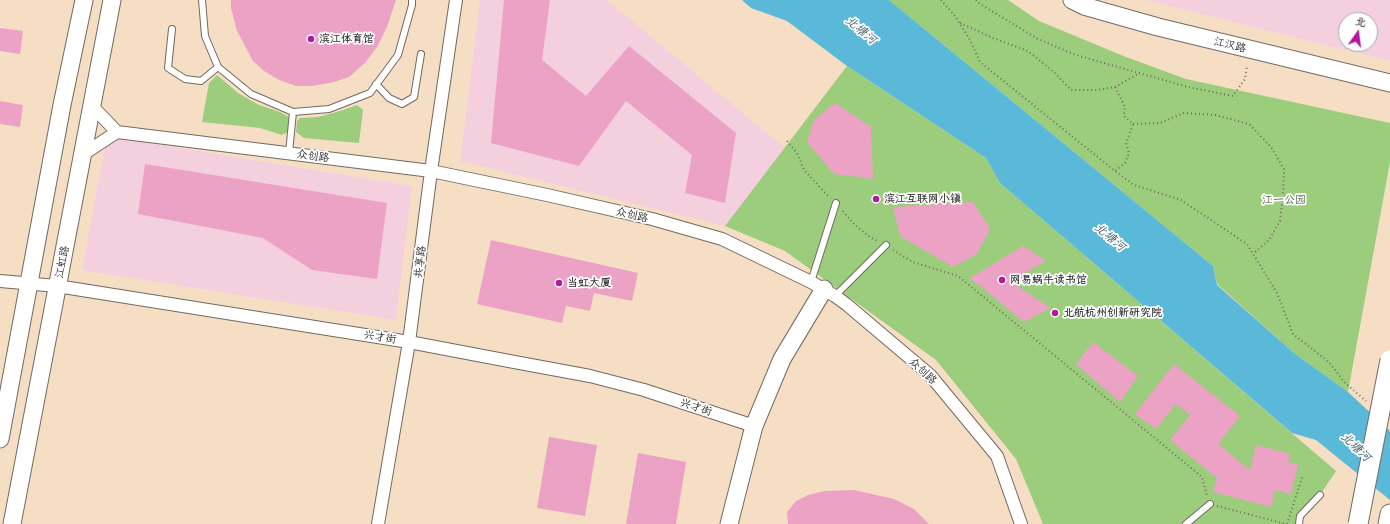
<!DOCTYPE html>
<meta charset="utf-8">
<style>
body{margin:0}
#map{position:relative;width:1390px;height:524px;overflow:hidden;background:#f6dec5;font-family:Mali,"LXGW WenKai TC",sans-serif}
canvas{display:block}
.north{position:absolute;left:1338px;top:12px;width:40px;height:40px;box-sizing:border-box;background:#fff;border:1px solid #aaa;border-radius:50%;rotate:14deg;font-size:11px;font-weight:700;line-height:16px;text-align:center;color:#2b2b2b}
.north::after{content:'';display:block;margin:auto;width:14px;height:18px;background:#b5179e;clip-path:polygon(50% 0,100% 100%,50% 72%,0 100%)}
</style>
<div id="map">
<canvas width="1390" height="524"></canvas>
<div class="north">北</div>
</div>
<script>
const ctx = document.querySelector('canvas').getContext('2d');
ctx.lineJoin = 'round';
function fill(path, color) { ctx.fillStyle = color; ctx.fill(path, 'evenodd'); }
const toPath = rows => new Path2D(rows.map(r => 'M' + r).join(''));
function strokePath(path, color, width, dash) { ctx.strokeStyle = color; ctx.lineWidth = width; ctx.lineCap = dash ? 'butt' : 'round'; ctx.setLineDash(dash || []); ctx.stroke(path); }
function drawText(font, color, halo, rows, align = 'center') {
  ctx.font = font + ' Mali,"LXGW WenKai TC",sans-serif'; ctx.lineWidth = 3.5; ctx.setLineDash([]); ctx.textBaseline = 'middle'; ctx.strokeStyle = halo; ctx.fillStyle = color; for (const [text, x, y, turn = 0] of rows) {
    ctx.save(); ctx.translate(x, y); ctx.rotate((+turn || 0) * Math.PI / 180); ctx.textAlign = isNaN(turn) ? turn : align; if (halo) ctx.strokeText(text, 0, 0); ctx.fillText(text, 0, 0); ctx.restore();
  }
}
fill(toPath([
 [480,0,607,0,785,148,847,66,1336,471,779,157,725,226,460,161],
 [1146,0,1390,0,1390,61],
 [1346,20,1370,20,1370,44,1346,44],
 [107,136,412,186,396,320,82,270]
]), '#f4cfde');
fill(toPath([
 [889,0,1008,0,1039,21,1126,57,1186,79,1390,123,1390,162,1348,392,1294,353,1217,284,1213,266],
 [847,66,986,158,1000,183,1336,471,1320,495,1300,516,1298,524,1043,524,1016,459,936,360,785,251,725,226],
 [217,75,238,93,259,105,280,112,289,117,288,132,282,135,260,128,202,122,209,83],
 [357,105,363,110,359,143,304,138,296,132,297,121,300,118,318,117,340,111]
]), '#9ccd7c');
fill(toPath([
 [742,0,889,0,1213,266,1217,285,1294,353,1348,392,1390,431,1390,500,1316,440,1292,433,1000,183,986,158,847,66,787,21,751,8]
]), '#5ab9d9');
fill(toPath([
 [231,0,396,0,387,27,377,47,365,63,349,77,334,82,312,86,296,86,279,80,264,71,253,61,237,31,231,8],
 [504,0,550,0,542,60,586,96,629,46,736,133,725,203,685,193,692,155,626,101,579,166,491,143],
 [0,28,23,31,20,54,0,51],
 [0,101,23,105,20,127,0,124],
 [835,103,871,127,873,179,834,174,807,142,814,120],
 [145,164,387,203,377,279,312,270,263,238,138,214],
 [973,202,990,229,977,254,953,267,900,236,893,207],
 [491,240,638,273,632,301,594,293,590,311,566,306,562,323,477,304],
 [1023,246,1046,261,1010,281,1050,308,1024,322,970,278],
 [1093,342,1138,376,1120,402,1076,364],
 [1174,364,1240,416,1218,444,1250,470,1256,445,1290,454,1288,462,1298,464,1291,494,1275,490,1271,507,1213,492,1217,478,1170,440,1190,415,1176,404,1156,429,1135,414],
 [549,437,597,445,585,516,537,508],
 [638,453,686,462,676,524,626,524],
 [854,490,894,499,914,509,929,524,788,524,787,512,796,501,808,495,825,491]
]), '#eca2c5');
const lane = toPath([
 [202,0,205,36,218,67,251,94,293,112,329,109,370,93,398,55,412,5,412,0],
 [172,29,168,68,185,79,201,81,218,67],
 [376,84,389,98,402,104,414,97,421,54],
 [289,153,293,112],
 [811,282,836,203],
 [835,296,886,245],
 [1186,524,1210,504],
 [1299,524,1300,516,1320,495]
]);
const street = toPath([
 [92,106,117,132,431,171,547,195,652,219,722,239,811,282,835,296,846,304,930,375,997,456,1021,524],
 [82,155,117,132],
 [0,281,57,286,409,342,509,361,590,376,644,390,754,426],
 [378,524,409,342,431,171,456,0]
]);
const secondary = toPath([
 [1072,0,1084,6,1158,27,1390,83],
 [0,439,62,105,84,0],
 [12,524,112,0],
 [729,524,754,426,782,359,824,289]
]);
const primary = toPath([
 [1388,524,1390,514]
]);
strokePath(lane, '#726a61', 8);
strokePath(street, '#726a61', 14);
strokePath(secondary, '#726a61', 19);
strokePath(primary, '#726a61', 21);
strokePath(toPath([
 [941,0,955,16,970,40,980,62,1115,171,1134,185,1181,200,1247,244,1277,293,1293,334,1329,362,1345,383,1366,401],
 [976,0,980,4,1038,39,1076,55,1188,87,1233,96,1245,79,1247,66],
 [960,23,993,38,1028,51,1055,73,1071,90,1097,90,1115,87,1138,74],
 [1115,87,1125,107,1124,116,1133,124,1126,143,1129,153,1125,163,1115,171],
 [1133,124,1160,123,1184,113,1215,115,1249,124,1271,147,1284,169,1283,195,1280,221,1269,240,1253,254],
 [787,141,797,153,804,170,830,198],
 [843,211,855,225,870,237,877,241],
 [893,250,913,262,958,276,1202,477,1207,496],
 [1217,506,1286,524],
 [1287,524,1303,475]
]), '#726a61', 2, [1, 3]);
strokePath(lane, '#fff', 6);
strokePath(street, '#fff', 12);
strokePath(secondary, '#fff', 17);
strokePath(primary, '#fff', 19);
const primaryBridge = toPath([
 [1358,524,1390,360]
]);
strokePath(primaryBridge, '#726a61', 21, []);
strokePath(primaryBridge, '#fff', 19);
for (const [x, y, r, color] of [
 [311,39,4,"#b5179e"],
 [876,199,4,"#b5179e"],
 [1002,280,4,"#b5179e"],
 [559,283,4,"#b5179e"],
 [1055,313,4,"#b5179e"]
]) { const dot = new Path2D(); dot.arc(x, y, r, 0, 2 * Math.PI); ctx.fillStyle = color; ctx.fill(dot); strokePath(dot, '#fff', 1.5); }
drawText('bold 11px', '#2b2b2b', '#fff', [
 ["滨江体育馆",319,39],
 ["滨江互联网小镇",884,199],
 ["网易蜗牛读书馆",1010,280],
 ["当虹大厦",567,283],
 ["北航杭州创新研究院",1063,313]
], 'left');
drawText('11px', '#2b2b2b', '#fff', [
 ["江汉路",1230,45,14],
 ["众创路",313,156,7],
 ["众创路",632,215,13],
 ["江虹路",62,262,-79],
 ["共享路",420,262,-83],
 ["兴才街",380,337,9],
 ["众创路",923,371,43],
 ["兴才街",696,407,18]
]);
drawText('11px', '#4d5c43', '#fff', [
 ["江一公园",1284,200]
]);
drawText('italic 12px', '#3b5d68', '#fff', [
 ["北塘河",861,30,40],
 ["北塘河",1110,237,40],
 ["北塘河",1356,447,44]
]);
</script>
